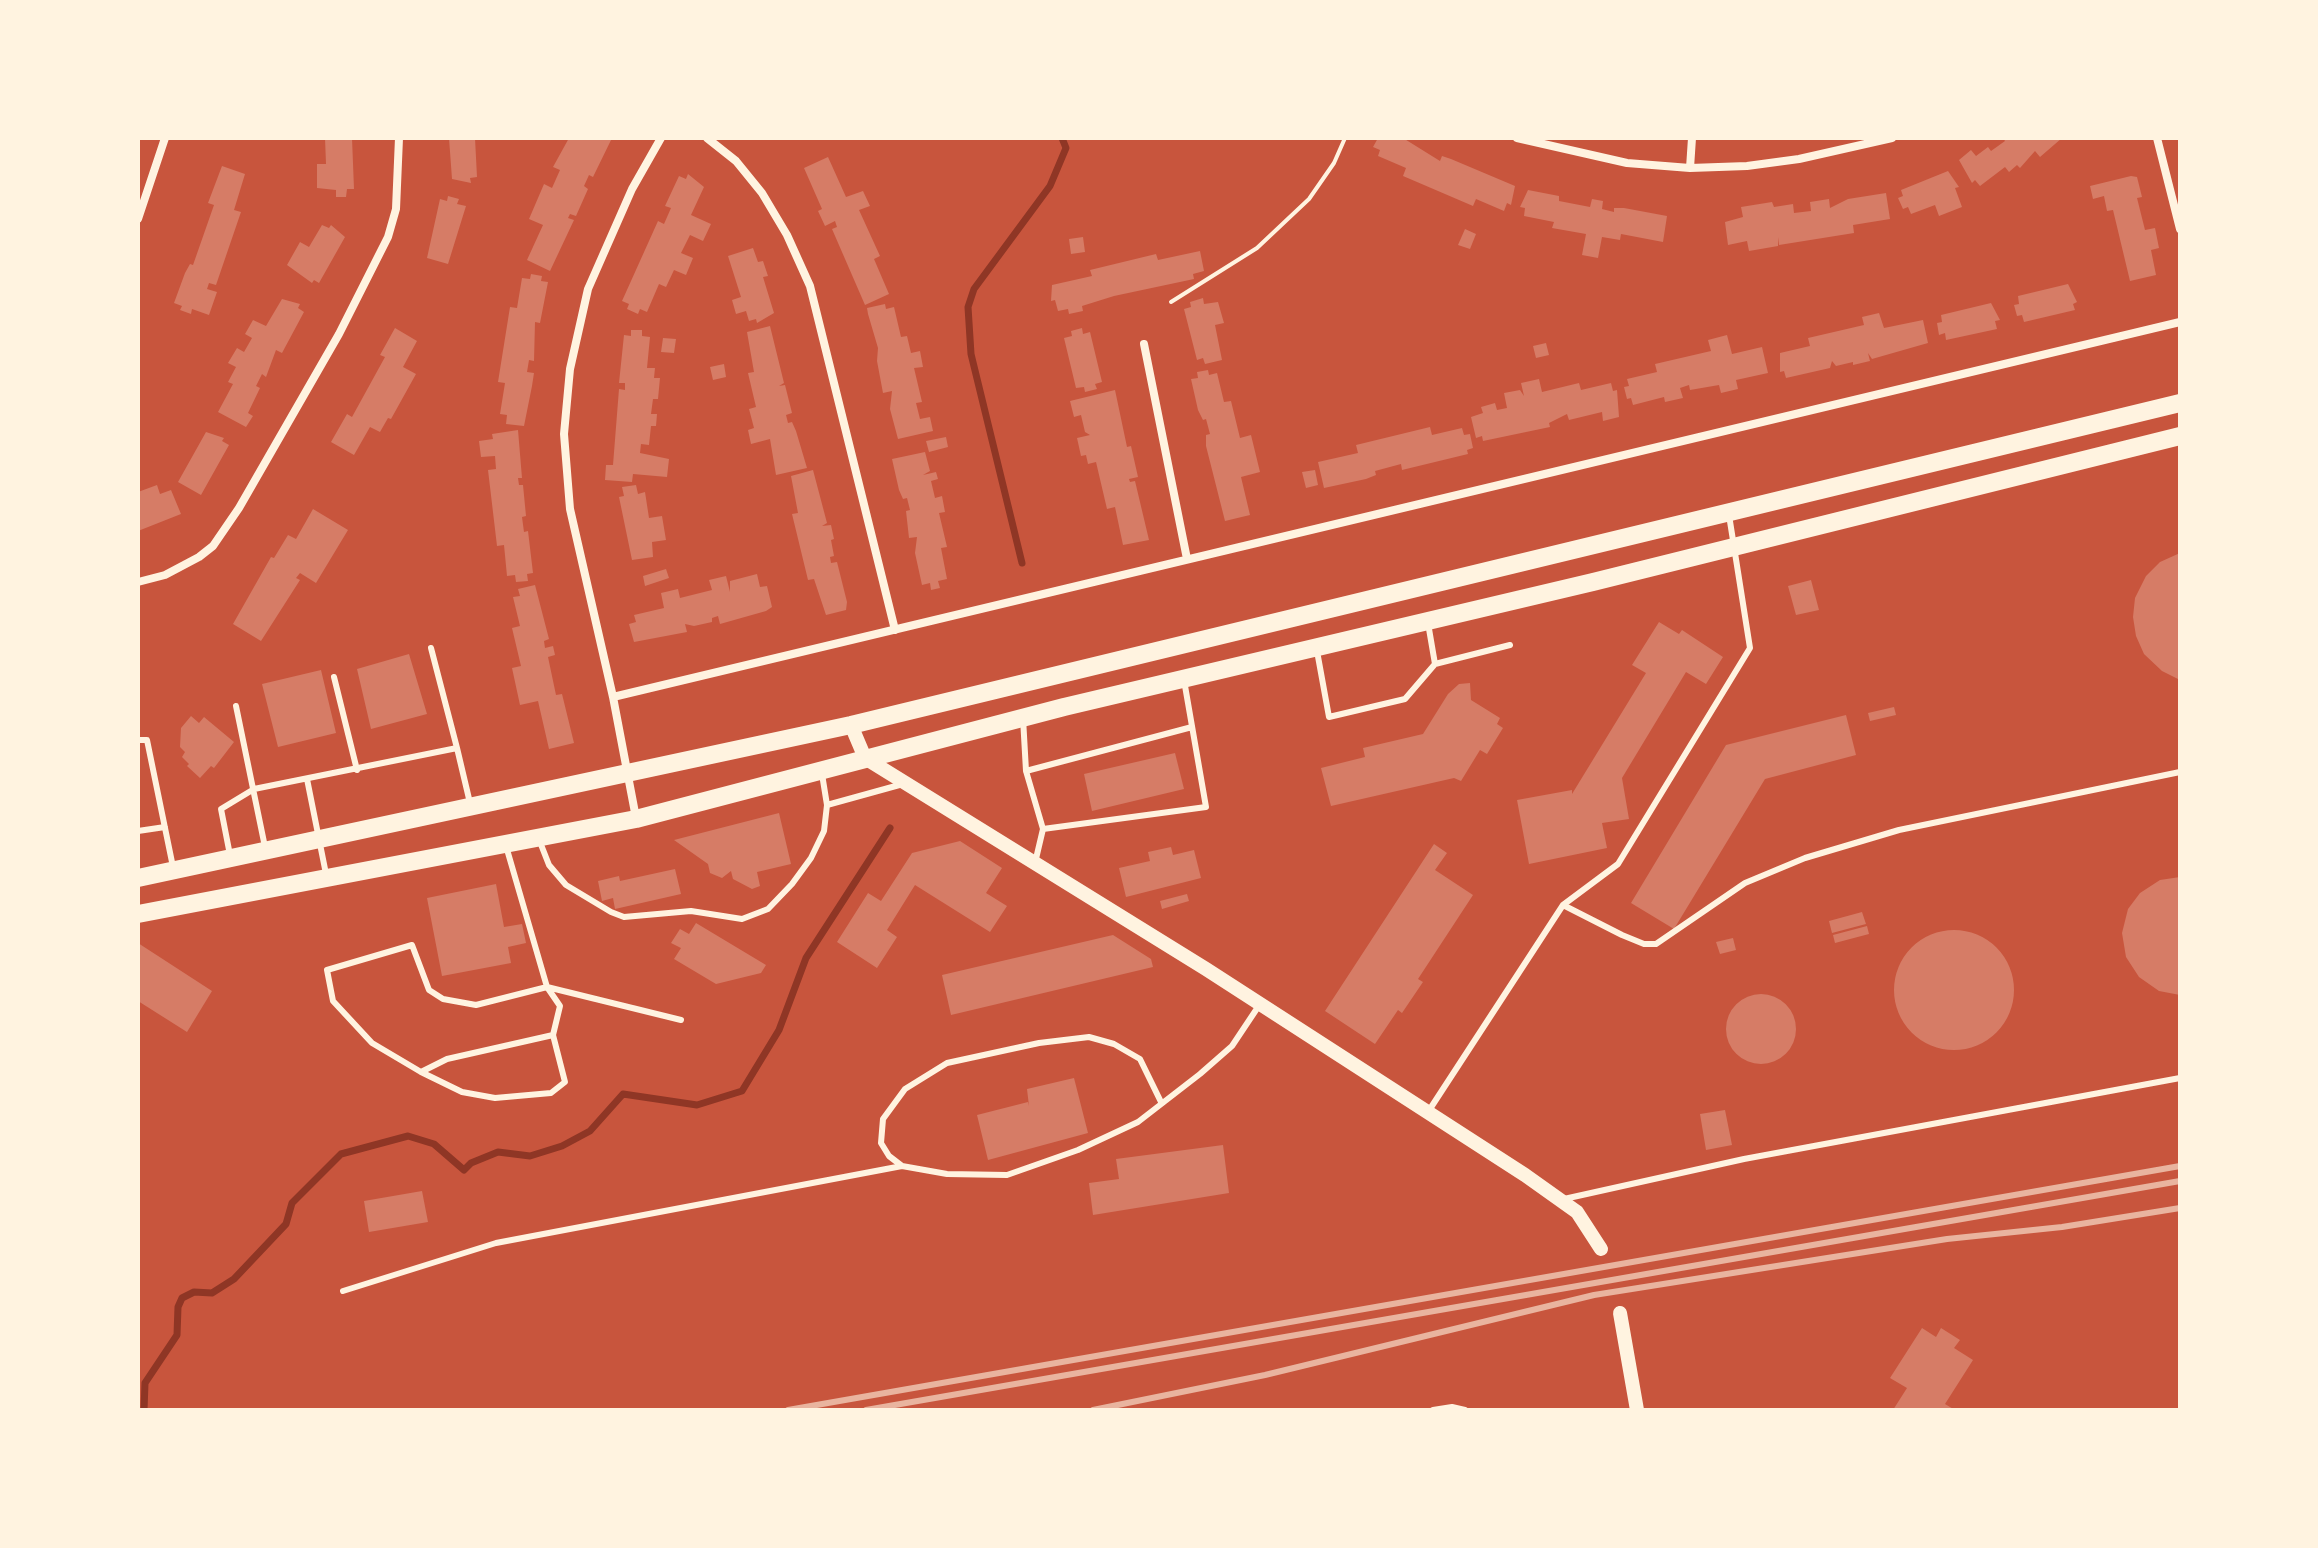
<!DOCTYPE html>
<style>
body{margin:0}
#map{position:relative;width:2318px;height:1548px;overflow:hidden;background:#c8553d;font-family:"Roboto Condensed",sans-serif}
canvas{display:block}
.frame{position:absolute;inset:0;border:140px solid #fff3e0;pointer-events:none}
</style>
<div id="map">
<canvas width="2318" height="1548"></canvas>
<div class="frame"></div>
</div>
<script>
const ctx = document.querySelector('canvas').getContext('2d');
ctx.lineJoin = 'round';
const toPath = rows => new Path2D(rows.map(r => 'M' + r).join(''));
function strokePath(path, color, width, dash) { ctx.strokeStyle = color; ctx.lineWidth = width; ctx.lineCap = dash ? 'butt' : 'round'; ctx.setLineDash(dash || []); ctx.stroke(path); }
function fill(path, color) { ctx.fillStyle = color; ctx.fill(path, 'evenodd'); }
strokePath(toPath([
 [1022,563,971,354,968,307,974,289,1050,186,1066,148,1062,138],
 [144,1410,145,1383,177,1335,178,1307,182,1298,194,1292,212,1293,234,1279,286,1224,292,1203,341,1154,408,1136,434,1144,464,1170,471,1163,498,1152,530,1156,562,1146,590,1131,623,1094,697,1105,742,1091,779,1030,806,958,890,828]
]), '#8f3625', 7);
fill(toPath([
 [325,138,352,138,354,189,347,189,346,197,336,197,336,190,317,188,317,164,326,164],
 [449,138,475,138,477,177,470,178,471,183,452,179],
 [569,138,612,138,593,177,589,175,584,186,588,189,576,216,570,214,568,218,574,220,550,271,527,260,543,225,529,219,544,184,552,188,560,170,553,167],
 [1378,138,1403,138,1440,161,1442,156,1451,159,1515,186,1511,205,1507,203,1504,211,1476,199,1473,206,1403,176,1406,168,1378,156,1380,150,1373,147],
 [2003,138,2062,138,2040,157,2035,151,2020,168,2017,165,2009,172,2005,167,1980,186,1975,180,1972,183,1959,160,1971,150,1976,156,1988,147,1991,151,2005,141],
 [828,157,846,197,863,191,870,206,859,210,880,256,874,259,889,294,865,305,832,229,837,227,835,221,825,226,818,211,822,209,804,168],
 [222,166,245,174,234,210,241,212,216,285,209,283,207,289,217,292,209,315,192,309,191,314,180,310,182,306,174,303,185,273,190,264,193,265,214,205,208,203],
 [1948,171,1959,187,1955,188,1962,207,1939,216,1935,205,1911,214,1908,207,1903,209,1898,198,1903,196,1901,190],
 [688,174,704,187,691,215,711,224,703,241,690,235,681,253,693,258,686,275,674,270,666,287,659,284,647,312,640,309,638,314,627,309,629,304,622,301,658,221,664,224,671,208,665,206,679,176,686,179],
 [2131,176,2137,177,2142,197,2137,198,2145,230,2155,228,2159,248,2151,250,2156,275,2130,281,2113,210,2107,211,2104,196,2093,199,2090,186],
 [1528,190,1559,196,1559,201,1590,207,1592,199,1603,201,1602,209,1614,212,1614,208,1624,208,1667,216,1663,242,1621,234,1620,240,1602,237,1598,258,1582,255,1586,234,1552,228,1554,222,1524,216,1525,208,1520,207],
 [1886,193,1890,219,1853,225,1854,233,1779,245,1778,237,1778,246,1749,251,1747,241,1728,245,1725,222,1743,217,1741,207,1772,202,1774,207,1793,204,1794,213,1811,211,1810,202,1829,199,1830,208,1848,199],
 [448,196,459,199,457,204,466,206,448,264,427,258,440,199,447,201],
 [322,225,329,228,331,225,345,237,319,283,314,280,312,283,287,265,300,242,309,247],
 [1465,229,1476,234,1470,249,1458,245],
 [1083,237,1085,252,1071,254,1069,239],
 [753,248,758,262,763,261,768,276,763,277,774,313,757,323,756,319,749,321,746,311,736,314,732,300,741,297,728,256],
 [1200,251,1204,271,1193,274,1194,279,1114,296,1082,306,1083,311,1069,314,1068,309,1058,311,1055,300,1051,301,1052,285,1092,276,1090,270,1156,254,1158,260],
 [531,274,542,276,541,281,548,282,540,323,535,322,534,361,529,360,527,372,534,373,532,386,524,426,506,424,507,415,500,414,505,383,498,382,510,307,517,308,522,278,530,279],
 [2068,284,2077,302,2073,304,2075,310,2024,322,2022,315,2017,316,2014,305,2019,304,2018,296],
 [1203,298,1204,304,1218,302,1224,323,1215,325,1222,360,1205,364,1203,358,1197,360,1184,309,1191,307,1190,302],
 [282,299,300,304,298,308,304,312,282,353,276,350,266,377,262,374,256,386,260,388,248,413,253,416,246,427,218,412,233,384,228,382,236,367,228,363,237,348,244,352,252,338,245,334,253,320,266,326],
 [1991,303,2000,320,1995,321,1997,329,1946,340,1945,333,1939,335,1937,323,1942,322,1941,315],
 [885,304,886,309,894,307,901,337,907,336,911,353,920,351,923,367,914,368,922,402,916,403,920,419,930,417,933,431,898,439,890,409,892,391,883,393,877,361,878,348,868,314,867,308],
 [1879,313,1884,328,1923,320,1928,343,1872,359,1868,353,1870,361,1853,365,1853,362,1836,366,1832,361,1830,368,1786,378,1784,371,1780,372,1780,353,1810,346,1808,338,1864,325,1862,317],
 [770,326,784,383,779,386,785,385,792,413,786,415,788,423,792,422,796,431,807,468,776,475,770,439,751,444,748,430,754,428,749,409,756,407,748,373,754,372,747,332],
 [395,328,417,341,403,367,416,374,391,419,388,418,380,432,370,427,354,455,331,442,347,414,352,417,385,357,380,355],
 [1082,328,1083,334,1090,332,1102,382,1095,384,1097,389,1085,392,1084,387,1076,388,1064,338,1072,336,1071,331],
 [631,330,642,330,642,336,650,337,647,368,655,368,654,378,660,378,658,399,653,399,651,414,657,414,656,426,651,426,649,445,641,444,640,453,669,459,667,477,633,474,632,482,605,480,606,465,613,465,619,389,625,390,625,383,619,383,624,335,631,336],
 [1727,335,1732,354,1762,347,1768,373,1736,380,1738,389,1721,393,1719,385,1690,390,1689,385,1680,388,1683,398,1665,402,1664,397,1633,405,1631,398,1627,399,1624,387,1629,386,1627,379,1657,372,1655,364,1711,351,1708,340],
 [663,338,676,339,674,353,661,352],
 [1546,343,1549,355,1536,358,1533,346],
 [724,364,726,377,713,380,710,367],
 [1208,370,1209,375,1217,373,1224,402,1231,401,1240,438,1251,435,1260,472,1241,477,1250,515,1225,521,1206,446,1206,435,1210,434,1206,419,1203,420,1198,410,1191,379,1198,378,1197,372],
 [1539,379,1542,392,1579,383,1581,390,1611,383,1613,391,1617,390,1619,417,1603,421,1602,412,1569,420,1567,414,1549,423,1550,427,1483,441,1482,436,1476,438,1471,417,1483,413,1481,407,1495,403,1497,410,1507,408,1504,393,1520,390,1524,396,1521,383],
 [1115,390,1127,447,1131,446,1138,477,1129,479,1130,482,1135,481,1149,540,1123,545,1115,507,1107,509,1096,462,1088,464,1086,455,1081,456,1077,438,1090,435,1085,432,1081,415,1074,417,1070,401],
 [1430,427,1432,435,1462,428,1464,435,1470,434,1473,448,1467,450,1468,454,1402,470,1401,464,1375,471,1376,475,1366,479,1324,488,1318,462,1358,453,1356,445],
 [518,430,522,478,518,478,519,485,523,485,526,516,522,517,524,532,528,531,533,573,527,574,528,581,516,582,515,575,507,576,504,545,497,546,488,470,496,469,495,456,481,457,479,441,493,439,492,434],
 [206,432,224,438,222,441,229,445,201,495,178,482],
 [946,437,948,447,929,452,926,441],
 [925,452,930,471,923,475,936,472,938,479,931,481,935,498,942,496,945,512,939,513,947,547,941,548,947,579,938,581,940,588,931,590,930,583,922,585,915,553,917,537,909,538,906,511,910,510,907,498,903,499,899,490,892,459],
 [813,470,827,523,822,526,831,525,834,539,831,540,834,556,830,557,831,563,837,562,847,602,846,610,826,615,814,579,808,580,792,514,798,513,791,476],
 [1315,470,1318,485,1306,488,1302,472],
 [157,485,160,494,171,490,181,514,138,531,138,492],
 [636,485,638,494,645,492,649,518,662,516,666,540,652,542,653,557,632,560,619,497,624,496,622,487],
 [313,509,348,530,316,583,300,573,296,578,300,580,261,641,233,624,271,557,274,558,288,535,296,539],
 [2180,553,2180,680,2162,671,2144,654,2136,636,2133,617,2135,598,2146,576,2160,562],
 [666,569,669,578,645,586,643,576],
 [757,574,760,587,767,586,772,607,766,611,720,624,718,616,712,618,712,622,694,626,685,624,687,632,634,642,629,624,636,622,634,615,664,608,661,593,678,589,680,598,712,590,709,580,726,576,730,592,730,581],
 [1811,580,1819,610,1796,615,1788,586],
 [535,585,549,639,544,641,545,648,553,646,555,655,548,657,556,695,562,694,574,743,549,749,538,701,520,705,512,668,521,666,512,628,520,626,513,597,520,596,518,589],
 [1659,622,1679,634,1682,630,1723,657,1706,684,1686,672,1622,778,1629,819,1602,823,1607,848,1529,864,1517,800,1572,790,1572,794,1646,673,1632,665],
 [409,654,427,714,371,729,357,669],
 [321,670,336,733,278,747,262,684],
 [1470,683,1471,700,1500,718,1497,724,1503,728,1487,754,1480,750,1461,781,1454,778,1331,806,1321,768,1365,757,1363,748,1423,734,1448,694,1459,684],
 [1894,707,1896,715,1870,721,1868,713],
 [1846,715,1856,755,1765,779,1674,929,1631,903,1726,745],
 [191,716,199,723,204,717,234,742,214,768,211,766,200,778,187,766,189,764,182,757,185,752,180,747,181,728],
 [1175,753,1184,789,1092,811,1084,774],
 [779,813,791,864,757,872,760,886,752,889,733,879,731,871,722,878,710,873,708,864,674,840],
 [960,841,1002,868,986,893,1007,906,990,932,915,885,887,930,897,937,877,968,837,942,868,893,881,901,912,853],
 [1434,844,1447,853,1435,870,1473,895,1418,979,1423,982,1402,1013,1398,1010,1375,1044,1325,1011],
 [1171,847,1173,855,1194,850,1201,878,1126,897,1119,868,1150,861,1148,852],
 [675,869,681,894,615,909,613,898,602,901,598,881,619,876,620,881],
 [2180,877,2180,995,2159,991,2139,977,2126,957,2122,933,2128,909,2140,893,2160,880],
 [496,884,504,927,522,924,526,943,508,947,511,963,442,976,427,898],
 [1187,894,1189,901,1162,909,1160,901],
 [1862,912,1866,924,1832,933,1829,921],
 [696,923,766,965,761,973,716,984,674,959,681,948,671,943,680,929,689,934],
 [1867,926,1869,934,1835,943,1833,935],
 '1894 990a60 60 0 1 1 120 0a60 60 0 1 1-120 0Z',
 [1113,935,1151,959,1153,967,951,1015,942,975],
 [1733,938,1736,950,1720,954,1716,942],
 [138,943,212,991,187,1032,138,1001],
 '1726 1029a35 35 0 1 1 70 0a35 35 0 1 1-70 0Z',
 [1074,1078,1088,1133,988,1160,977,1115,1028,1102,1029,1106,1027,1089],
 [1725,1110,1732,1145,1706,1150,1700,1114],
 [1223,1145,1229,1193,1093,1215,1089,1183,1119,1179,1116,1159],
 [422,1191,428,1222,369,1232,364,1201],
 [1922,1328,1936,1337,1941,1328,1960,1340,1954,1348,1973,1360,1945,1404,1955,1410,1893,1410,1907,1388,1890,1378]
]), '#d67c66');
strokePath(toPath([
 [1171,302,1257,248,1309,199,1334,163,1345,138]
]), '#fff3e0', 4);
strokePath(toPath([
 [1317,651,1329,717,1405,699,1435,664,1428,623],
 [1435,664,1510,645],
 [334,677,357,770],
 [236,706,265,847],
 [1023,718,1026,771,1192,727],
 [138,740,147,740,173,867],
 [457,748,470,803],
 [1026,771,1043,829],
 [822,774,827,805,903,784],
 [307,779,326,874],
 [138,831,165,827],
 [540,842,549,865,566,885,611,912,624,917,691,911,742,919,768,909,792,884,811,858,824,831,827,805],
 [506,846,547,987,476,1005,443,999,429,990,412,945,327,970,333,1001,372,1043,421,1072,447,1059,553,1035,560,1006,547,987],
 [230,855,221,809,254,789,457,748,431,648],
 [1035,863,1043,829,1206,807,1184,680],
 [1563,905,1622,935,1644,944,1656,944,1745,883,1805,858,1899,830,2180,772],
 [547,987,681,1020],
 [421,1072,462,1092,495,1098,551,1093,565,1082,553,1035],
 [1161,1102,1140,1059,1114,1044,1089,1037,1039,1043,947,1063,905,1089,883,1119,881,1143,889,1156,902,1166,947,1174,1007,1175,1078,1150,1138,1122,1200,1074,1232,1046,1260,1004],
 [1428,1112,1563,905,1618,864,1750,648,1729,515],
 [1564,1199,1744,1159,2180,1078],
 [343,1291,496,1243,902,1166],
 [1433,1410,1452,1407,1465,1410]
]), '#fff3e0', 6);
strokePath(toPath([
 [707,138,736,161,762,193,787,235,810,286,895,630],
 [1517,138,1627,163,1690,168,1747,166,1799,159,1892,138],
 [2157,138,2180,229],
 [1690,168,1692,138],
 [138,219,165,138],
 [1144,344,1187,559],
 [138,582,165,575,199,557,213,546,239,508,339,334,388,237,396,209,399,138],
 [613,697,2180,322],
 [636,818,613,697,570,509,564,434,570,369,588,289,632,189,661,138]
]), '#fff3e0', 8);
strokePath(toPath([
 [851,725,865,758,1206,969,1525,1175,1577,1212,1601,1249],
 [1620,1313,1637,1410]
]), '#fff3e0', 14);
strokePath(toPath([
 [138,878,851,725,2180,403],
 [138,914,636,819,1064,707,1593,582,2180,436]
]), '#fff3e0', 18);
strokePath(toPath([
 [788,1410,2180,1166],
 [866,1410,2180,1181],
 [1093,1410,1265,1375,1594,1295,1947,1239,2062,1227,2180,1208]
]), '#e9b49f', 6);
</script>
